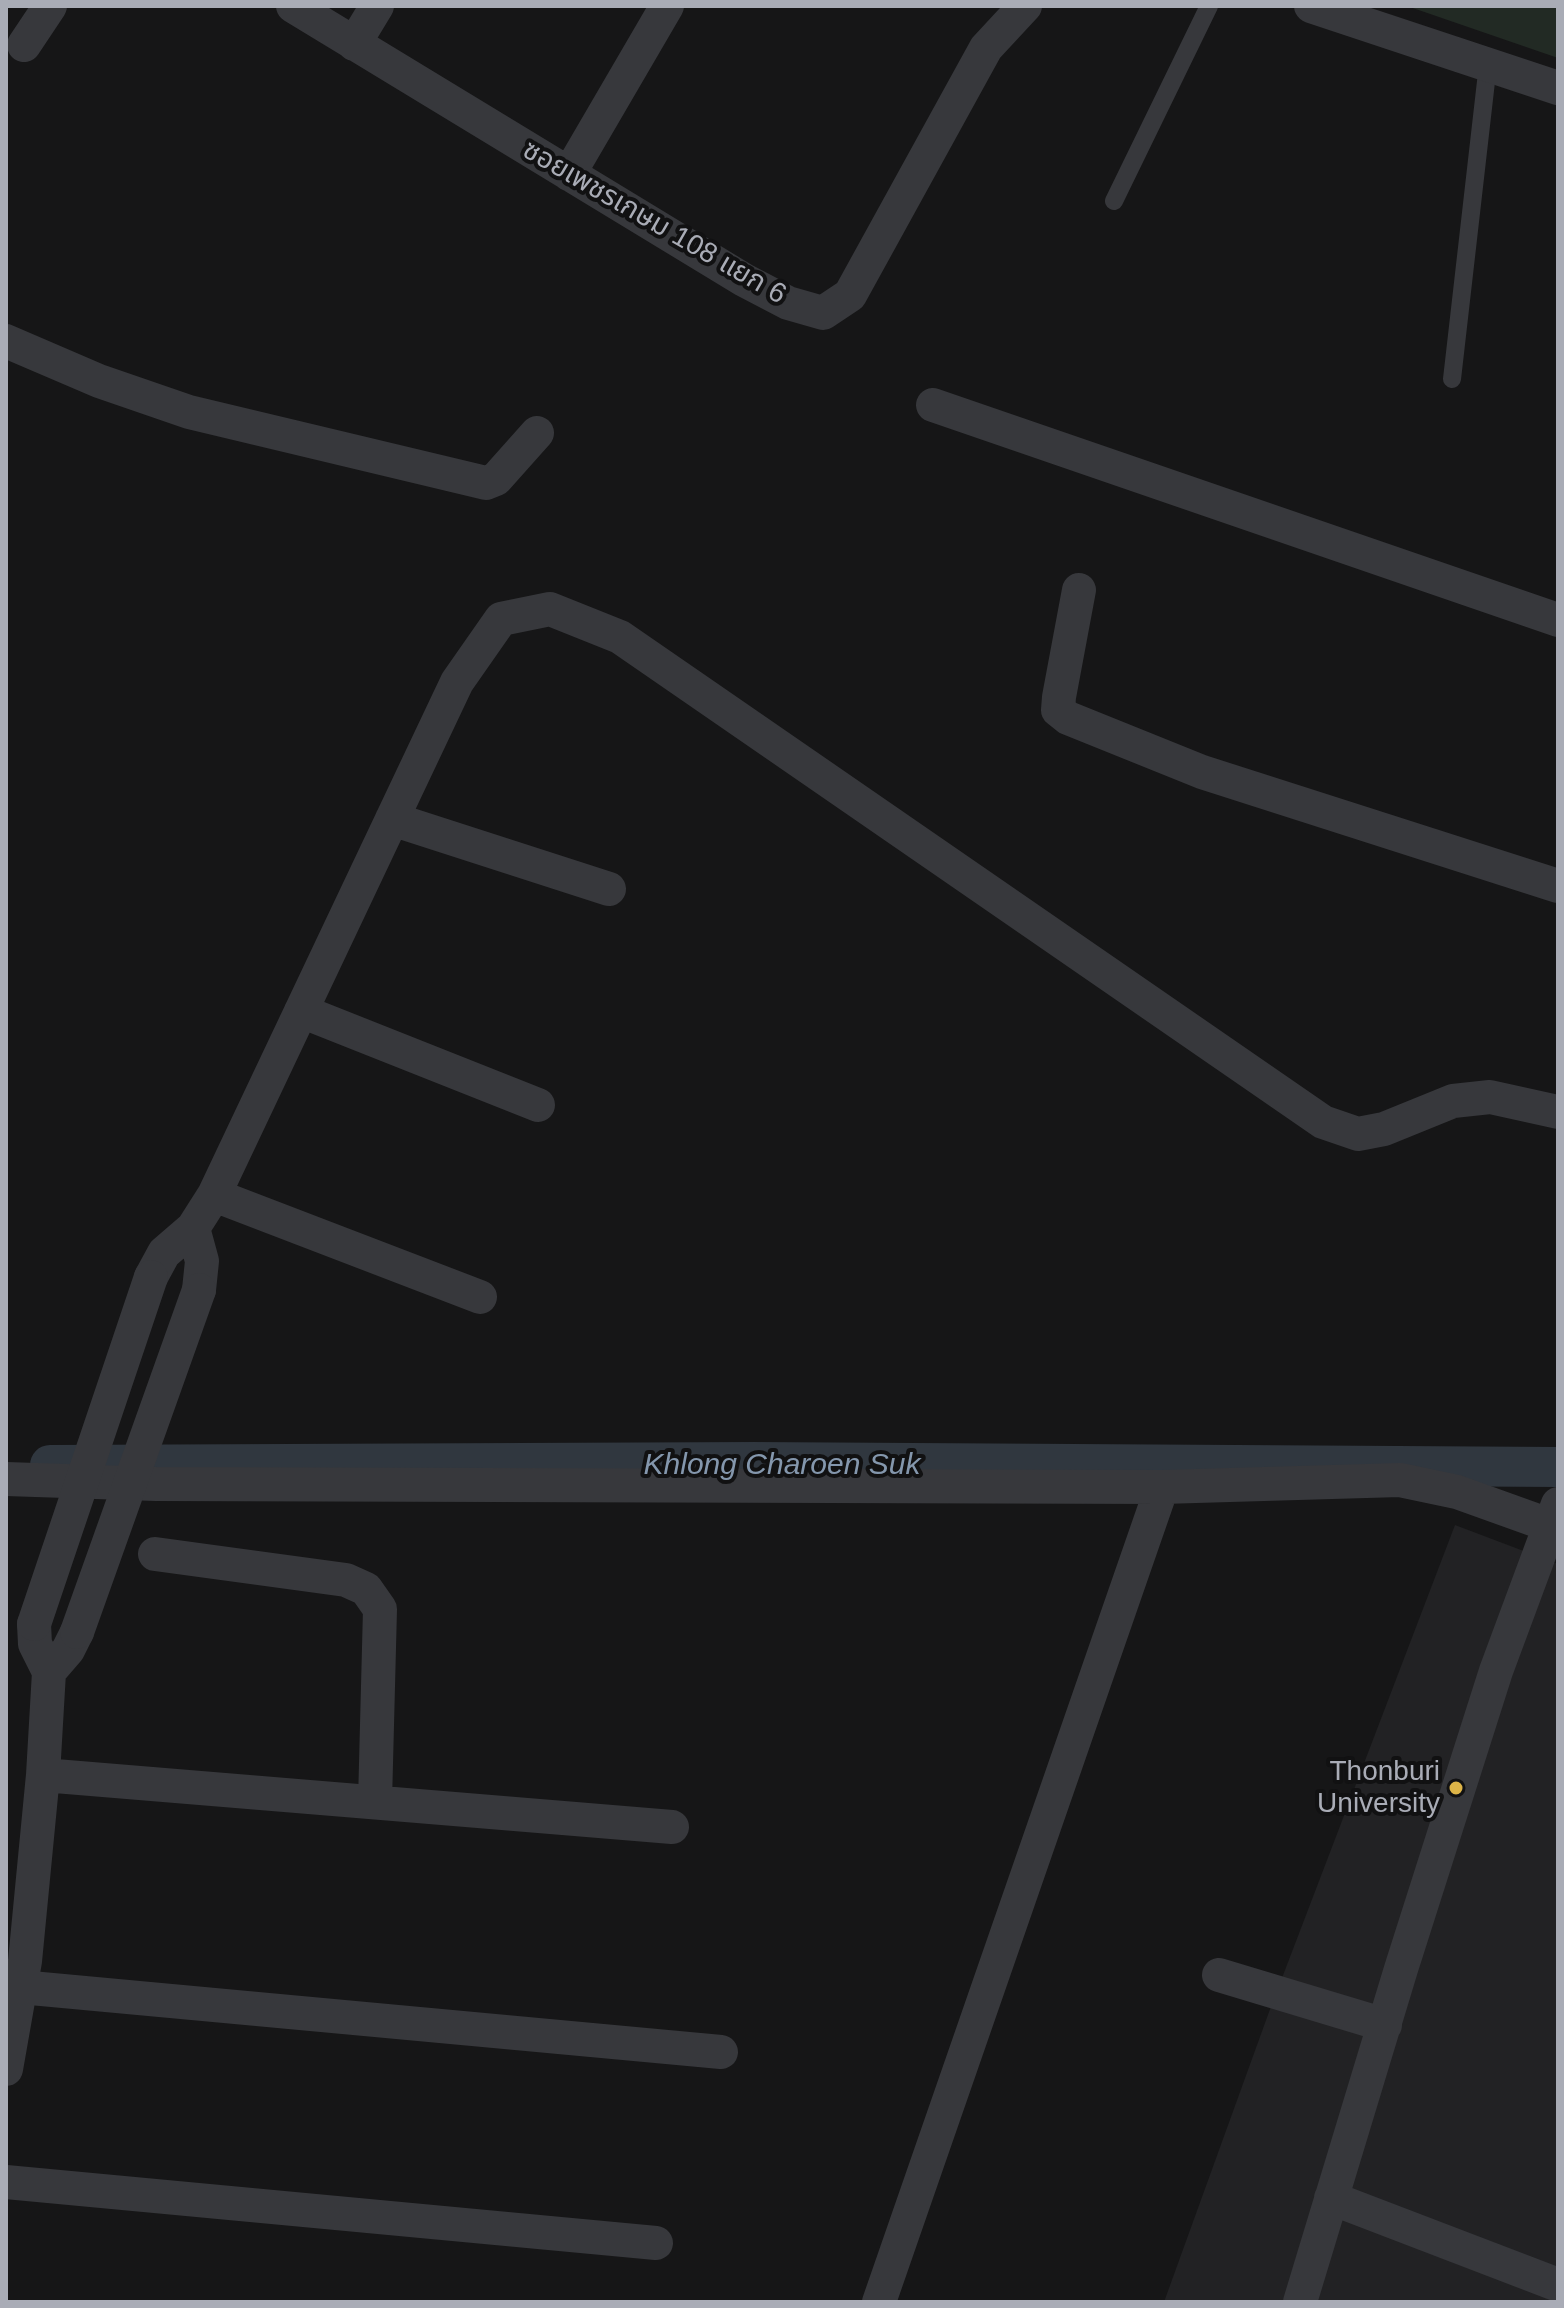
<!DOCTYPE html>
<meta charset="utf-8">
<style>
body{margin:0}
#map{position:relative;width:1564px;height:2308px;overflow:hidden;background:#161617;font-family:Helvetica,sans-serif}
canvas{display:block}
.frame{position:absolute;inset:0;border:8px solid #a9acb6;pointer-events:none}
</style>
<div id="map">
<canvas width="1564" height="2308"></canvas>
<div class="frame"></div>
</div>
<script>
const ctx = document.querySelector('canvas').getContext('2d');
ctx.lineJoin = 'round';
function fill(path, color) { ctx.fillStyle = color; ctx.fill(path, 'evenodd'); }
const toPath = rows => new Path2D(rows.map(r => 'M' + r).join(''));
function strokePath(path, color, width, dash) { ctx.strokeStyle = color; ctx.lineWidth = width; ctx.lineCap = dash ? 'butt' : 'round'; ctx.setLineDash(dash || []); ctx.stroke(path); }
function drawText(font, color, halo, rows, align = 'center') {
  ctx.font = font + ' Helvetica,"Noto Sans Thai",sans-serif'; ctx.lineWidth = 8; ctx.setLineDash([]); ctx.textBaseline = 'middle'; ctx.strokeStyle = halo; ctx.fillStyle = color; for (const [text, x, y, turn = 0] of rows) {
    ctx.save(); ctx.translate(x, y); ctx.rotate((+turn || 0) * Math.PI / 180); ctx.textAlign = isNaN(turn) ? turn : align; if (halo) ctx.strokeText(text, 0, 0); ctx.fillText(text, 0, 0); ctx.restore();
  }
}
fill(toPath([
 [1455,1525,1558,1564,1558,2302,1164,2302,1269,2012]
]), '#222224');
fill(toPath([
 [1407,6,1558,6,1558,58]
]), '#222a24');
strokePath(toPath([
 [50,1465,754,1462,1558,1467]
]), '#30373f', 40);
strokePath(toPath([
 [1114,201,1209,6],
 [1452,379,1488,64]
]), '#37383c', 18);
strokePath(toPath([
 [293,6,744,280,788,303,823,313,850,295,986,48,1025,6],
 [1311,6,1558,88],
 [354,44,377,6],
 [24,45,50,6],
 [569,174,667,6],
 [6,341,99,381,189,412,486,483,496,479,537,433],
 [933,405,1558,620],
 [1079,590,1059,697,1058,710,1068,718,1202,772,1558,886],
 [392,819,609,889],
 [301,1011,538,1105],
 [214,1195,480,1297],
 [193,1228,214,1195,457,682,501,619,550,609,620,637,1323,1122,1358,1134,1384,1129,1453,1101,1490,1097,1558,1112],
 [151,1277,164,1253,193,1228,202,1261,199,1290],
 [6,1479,156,1484,1162,1487,1400,1480,1457,1492,1549,1525,1558,1525],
 [155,1554,346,1580,366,1589,380,1609,375,1802],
 [34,1624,35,1644,49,1672,68,1650,77,1632],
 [43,1775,672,1827],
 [1219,1975,1385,2025],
 [20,1987,721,2052],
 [6,2069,25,1961,43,1775,49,1672],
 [6,2182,656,2243],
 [1331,2198,1558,2285],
 [879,2302,1162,1487],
 [1300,2302,1401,1969,1496,1671,1558,1504]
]), '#37383c', 34);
strokePath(toPath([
 [34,1624,151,1277],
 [77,1632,199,1290]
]), '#37383c', 34);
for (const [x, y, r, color] of [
 [1456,1788,8,"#ddb448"]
]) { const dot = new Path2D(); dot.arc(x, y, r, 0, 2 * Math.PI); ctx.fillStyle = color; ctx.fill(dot); strokePath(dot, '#111112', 3); }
drawText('28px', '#a9acb6', '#111112', [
 ["ซอยเพชรเกษม 108 แยก 6",654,223,30]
]);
drawText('28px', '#a9acb6', '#111112', [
 ["Thonburi",1440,1772],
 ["University",1440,1804]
], 'right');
drawText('italic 30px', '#8497ad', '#111112', [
 ["Khlong Charoen Suk",782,1466]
]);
</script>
